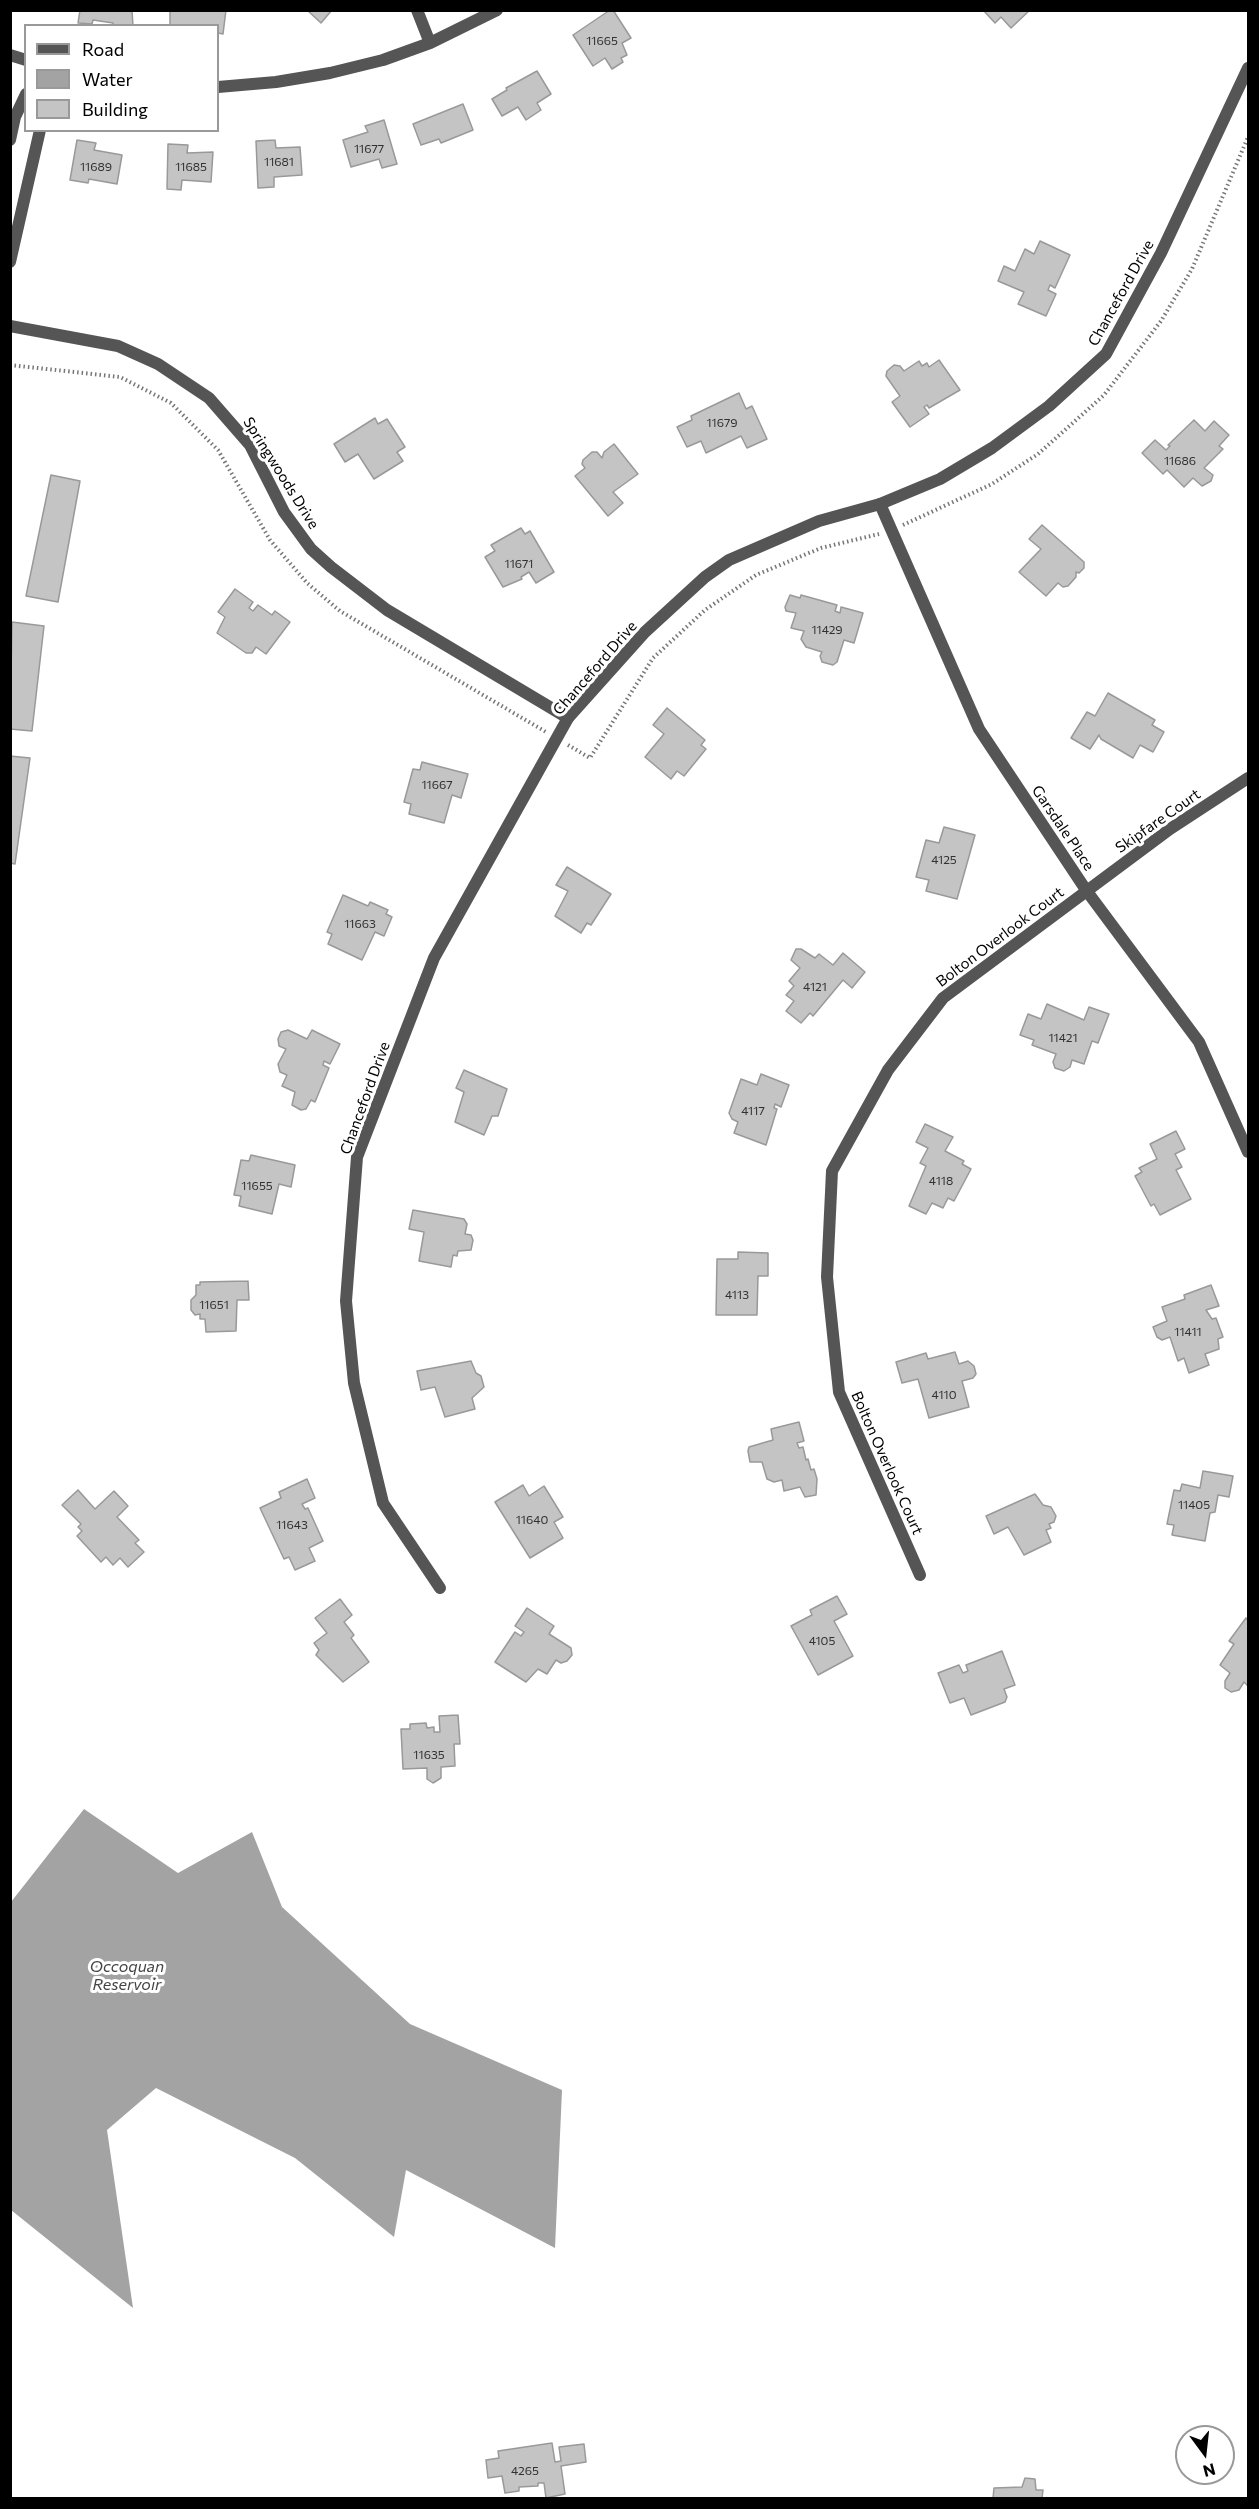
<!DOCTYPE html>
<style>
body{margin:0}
#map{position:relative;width:1259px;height:2509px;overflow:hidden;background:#fff;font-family:Commissioner,sans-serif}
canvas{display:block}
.frame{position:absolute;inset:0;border:12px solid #000;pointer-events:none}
.legend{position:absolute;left:24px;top:24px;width:195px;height:108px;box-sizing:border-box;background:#fff;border:2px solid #999;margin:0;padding:8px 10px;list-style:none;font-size:18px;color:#000}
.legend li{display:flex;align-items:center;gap:12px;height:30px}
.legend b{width:30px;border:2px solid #999}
.north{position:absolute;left:1175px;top:2425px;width:60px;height:60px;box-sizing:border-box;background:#fff;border:2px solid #999;border-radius:50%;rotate:165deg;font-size:16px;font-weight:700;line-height:24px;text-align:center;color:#000}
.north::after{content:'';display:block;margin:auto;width:21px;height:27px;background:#000;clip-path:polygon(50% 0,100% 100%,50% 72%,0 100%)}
</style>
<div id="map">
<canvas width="1259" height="2509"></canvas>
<div class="frame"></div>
<ul class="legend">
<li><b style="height:8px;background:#555"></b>Road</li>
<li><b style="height:16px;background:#a3a3a3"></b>Water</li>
<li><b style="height:16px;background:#c4c4c4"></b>Building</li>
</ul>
<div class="north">N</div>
</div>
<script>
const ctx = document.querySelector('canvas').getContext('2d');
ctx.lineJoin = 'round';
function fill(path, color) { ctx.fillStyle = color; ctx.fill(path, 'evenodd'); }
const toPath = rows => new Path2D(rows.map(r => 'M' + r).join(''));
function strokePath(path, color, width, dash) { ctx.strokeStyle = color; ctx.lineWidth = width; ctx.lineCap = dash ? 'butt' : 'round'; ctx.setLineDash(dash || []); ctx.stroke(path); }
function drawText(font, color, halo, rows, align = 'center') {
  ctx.font = font + ' Commissioner,sans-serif'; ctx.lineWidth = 6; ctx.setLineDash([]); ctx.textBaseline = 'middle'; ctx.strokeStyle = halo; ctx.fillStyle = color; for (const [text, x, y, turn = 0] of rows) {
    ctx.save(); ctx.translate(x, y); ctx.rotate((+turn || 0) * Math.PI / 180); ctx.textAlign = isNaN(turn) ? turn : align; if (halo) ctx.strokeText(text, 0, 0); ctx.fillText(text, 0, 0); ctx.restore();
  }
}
fill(toPath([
 [84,1809,178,1873,252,1832,282,1907,410,2024,562,2090,555,2248,406,2170,394,2237,295,2158,156,2088,107,2130,133,2308,11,2210,11,1902]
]), '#a3a3a3');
const building = toPath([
 [80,10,132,10,133,26,113,26,113,23,93,20,92,24,78,23,80,10],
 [170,10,226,10,223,34,218,33,218,26,170,26,170,10],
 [307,10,332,10,321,23,307,10],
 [610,10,613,10,631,38,622,43,627,55,621,58,623,62,612,69,605,58,593,66,573,35,610,10],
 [983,10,1030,10,1011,28,1001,17,995,23,983,10],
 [537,71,551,94,537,103,541,110,526,120,518,107,502,116,492,99,507,90,506,88,537,71],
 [463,104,473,130,441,143,439,139,421,145,413,124,463,104],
 [384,120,397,164,382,168,379,159,351,167,343,140,368,132,365,126,384,120],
 [77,140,96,143,94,150,122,155,117,184,89,179,88,183,70,180,77,140],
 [275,140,276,148,300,147,302,175,274,177,274,187,258,188,256,141,275,140],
 [168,144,188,145,187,153,213,152,211,182,182,180,181,190,167,189,168,144],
 [1040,241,1070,255,1055,288,1050,285,1048,290,1056,294,1046,316,1018,304,1024,292,998,281,1004,266,1015,271,1025,249,1034,254,1040,241],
 [939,360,960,390,929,408,927,405,924,407,929,414,910,427,892,402,900,396,886,376,887,371,894,365,900,366,904,371,919,361,922,366,927,363,929,367,939,360],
 [739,393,746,409,752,406,767,439,747,448,741,436,706,453,701,441,687,447,677,427,692,420,691,416,739,393],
 [375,418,378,424,387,419,405,447,397,452,403,461,374,479,358,454,345,462,334,444,375,418],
 [1194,420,1205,431,1214,421,1229,435,1219,446,1223,449,1204,468,1213,475,1211,481,1202,486,1193,478,1184,487,1167,470,1163,474,1142,453,1155,440,1166,450,1170,446,1168,445,1194,420],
 [614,444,638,474,613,492,623,503,608,516,575,476,585,468,582,464,583,460,592,452,597,452,602,458,604,452,614,444],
 [51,475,80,481,58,602,26,596,51,475],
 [1042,525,1084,562,1084,568,1079,573,1076,572,1076,577,1068,586,1063,587,1058,583,1046,596,1019,572,1041,549,1029,539,1042,525],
 [521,528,525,534,530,531,554,572,536,583,529,572,521,577,522,579,503,587,485,557,495,551,491,545,521,528],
 [235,589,253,602,249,608,253,611,258,605,272,615,275,611,290,622,266,654,256,647,252,653,246,653,217,633,225,617,218,612,235,589],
 [790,595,800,598,801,595,837,605,835,611,840,613,841,607,863,613,854,643,844,640,837,662,833,665,822,662,820,656,822,652,806,647,801,639,804,631,791,628,796,613,786,611,785,607,790,595],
 [12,622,44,626,32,731,10,729,12,622],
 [1108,693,1155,720,1152,725,1164,732,1153,752,1140,745,1133,758,1101,739,1099,735,1090,749,1071,738,1087,712,1095,716,1108,693],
 [667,708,705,740,701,745,706,749,684,776,677,771,671,779,645,757,664,734,653,725,667,708],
 [10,756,30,758,15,864,10,863,10,756],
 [422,762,468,774,461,798,452,795,444,823,409,814,411,804,404,802,413,769,420,770,422,762],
 [944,827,975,835,957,899,926,891,929,880,916,877,926,840,939,843,944,827],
 [567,867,611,894,591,925,587,923,581,933,555,916,568,891,556,885,567,867],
 [343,895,368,906,370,902,388,910,386,914,392,917,384,936,375,932,362,960,328,944,332,934,327,932,343,895],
 [796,949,801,949,815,958,819,954,833,965,843,953,865,972,852,988,843,980,813,1016,810,1013,801,1023,786,1011,794,1001,786,995,794,986,789,981,800,968,791,960,796,949],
 [1047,1004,1084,1020,1089,1007,1109,1014,1098,1043,1092,1041,1084,1064,1072,1060,1070,1067,1064,1071,1055,1068,1053,1062,1056,1054,1032,1045,1034,1040,1020,1035,1028,1014,1041,1019,1047,1004],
 [288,1030,307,1039,312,1030,340,1044,330,1064,324,1061,323,1065,329,1068,315,1102,311,1100,306,1109,301,1110,292,1105,295,1092,282,1086,287,1075,280,1072,278,1064,286,1049,279,1046,278,1039,281,1032,288,1030],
 [464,1070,507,1089,498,1116,492,1116,484,1135,455,1122,464,1092,456,1088,464,1070],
 [761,1074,789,1085,781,1107,775,1104,774,1108,777,1109,766,1145,734,1133,738,1122,732,1119,729,1113,741,1079,757,1085,761,1074],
 [925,1124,953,1137,945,1151,964,1161,962,1164,971,1169,954,1201,948,1198,943,1208,932,1203,926,1214,909,1206,926,1166,920,1163,928,1148,916,1142,925,1124],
 [1176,1131,1185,1149,1175,1154,1182,1167,1176,1170,1191,1199,1160,1215,1154,1204,1151,1206,1135,1176,1142,1172,1139,1168,1157,1159,1150,1144,1176,1131],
 [251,1155,295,1165,291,1187,279,1184,272,1214,239,1206,241,1196,234,1195,241,1160,249,1161,251,1155],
 [413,1210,464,1219,467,1224,465,1234,471,1235,473,1240,471,1250,458,1251,457,1256,453,1255,451,1267,419,1261,424,1232,409,1229,413,1210],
 [738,1252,768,1253,768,1276,758,1276,757,1315,716,1315,717,1259,738,1259,738,1252],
 [248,1281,249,1300,237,1300,236,1331,206,1332,205,1319,200,1319,200,1314,195,1315,191,1310,191,1300,196,1295,196,1285,200,1285,200,1282,248,1281],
 [1211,1285,1219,1306,1206,1310,1212,1319,1216,1318,1223,1337,1218,1339,1219,1349,1205,1354,1209,1365,1189,1373,1184,1358,1178,1361,1170,1337,1162,1340,1157,1337,1153,1327,1167,1321,1162,1307,1185,1299,1184,1295,1211,1285],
 [955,1352,959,1364,968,1361,974,1366,976,1374,973,1378,962,1381,969,1407,929,1418,918,1379,902,1383,896,1362,926,1353,928,1359,955,1352],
 [471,1361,476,1373,481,1376,484,1387,472,1398,475,1409,445,1417,435,1387,421,1390,417,1371,471,1361],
 [799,1422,804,1441,797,1443,799,1448,803,1447,806,1460,808,1459,811,1470,814,1469,817,1479,816,1495,805,1497,800,1487,784,1491,782,1480,774,1482,767,1479,762,1462,750,1462,748,1451,749,1447,773,1440,771,1429,799,1422],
 [1203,1471,1233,1476,1229,1497,1218,1495,1215,1512,1210,1513,1205,1541,1172,1535,1174,1525,1167,1524,1174,1490,1180,1491,1182,1484,1200,1488,1203,1471],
 [307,1479,315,1498,302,1504,305,1509,308,1508,323,1541,309,1548,315,1561,295,1570,289,1557,284,1559,260,1508,281,1498,279,1492,307,1479],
 [523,1485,529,1496,544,1486,563,1517,554,1522,563,1538,530,1558,495,1502,523,1485],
 [78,1490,95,1509,114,1491,128,1506,117,1517,139,1540,135,1543,144,1552,128,1567,120,1558,113,1565,106,1557,101,1562,77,1536,82,1531,78,1527,81,1524,62,1505,78,1490],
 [1035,1494,1043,1505,1051,1507,1056,1516,1054,1522,1049,1524,1051,1528,1046,1530,1051,1542,1024,1555,1008,1527,994,1534,986,1516,1035,1494],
 [837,1596,847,1614,834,1621,853,1656,818,1675,791,1626,812,1615,810,1610,837,1596],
 [340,1599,352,1615,344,1622,354,1635,351,1638,369,1662,343,1682,316,1655,319,1650,314,1643,327,1633,315,1618,340,1599],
 [527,1608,554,1626,549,1634,571,1648,572,1655,567,1661,561,1663,556,1660,547,1674,538,1669,526,1682,495,1662,515,1632,521,1636,524,1632,515,1626,527,1608],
 [1246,1618,1248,1620,1248,1686,1244,1682,1239,1690,1231,1692,1225,1688,1225,1681,1230,1673,1220,1665,1234,1644,1229,1641,1246,1618],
 [1002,1651,1015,1685,1004,1689,1007,1697,1005,1702,971,1715,964,1698,950,1703,938,1673,959,1665,963,1673,968,1671,966,1665,1002,1651],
 [458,1715,460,1744,454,1744,455,1766,441,1767,441,1778,433,1783,427,1779,427,1768,403,1769,401,1729,410,1729,410,1724,426,1723,427,1728,434,1727,434,1732,440,1732,439,1716,458,1715],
 [552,2443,555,2462,561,2461,559,2447,584,2444,586,2462,561,2466,565,2494,546,2498,544,2483,538,2483,538,2486,519,2487,519,2491,505,2493,502,2476,488,2478,486,2460,499,2458,498,2451,552,2443],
 [1025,2478,1035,2479,1036,2490,1043,2490,1042,2498,993,2498,994,2488,1022,2487,1025,2478]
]);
fill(building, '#c4c4c4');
strokePath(building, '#999', 1.5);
strokePath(toPath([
 [10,365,120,377,171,403,218,450,270,540,307,583,340,611,546,732],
 [903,525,992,484,1038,454,1104,395,1161,321,1192,269,1248,137],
 [568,745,590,758,653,658,705,610,756,575,821,548,879,534]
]), '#777', 4, [1.5, 3]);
strokePath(toPath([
 [417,10,430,43],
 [10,55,26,60],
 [218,87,276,82,330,73,383,60,430,43,497,10],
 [10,140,15,117,26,94],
 [10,262,40,130],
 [880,504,979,729,1086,890,1199,1042,1248,1152],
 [920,1575,839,1392,827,1277,832,1171,888,1070,943,998,1170,829,1248,778],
 [440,1588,383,1503,354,1383,346,1301,357,1157,434,958,568,718]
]), '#555', 12);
strokePath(toPath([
 [10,326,118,346,158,364,209,398,250,445,284,512,311,549,331,567,387,610,568,718,645,632,705,577,729,560,819,521,880,504,940,479,992,448,1049,406,1106,354,1161,253,1248,68]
]), '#555', 12);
drawText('12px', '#313131', null, [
 ["11665",602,41],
 ["11677",369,149],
 ["11681",279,162],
 ["11689",96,167],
 ["11685",191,167],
 ["11679",722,423],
 ["11686",1180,461],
 ["11671",519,564],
 ["11429",827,630],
 ["11667",437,785],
 ["4125",944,860],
 ["11663",360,924],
 ["4121",815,987],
 ["11421",1063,1038],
 ["4117",753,1111],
 ["4118",941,1181],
 ["11655",257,1186],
 ["4113",737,1295],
 ["11651",214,1305],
 ["11411",1188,1332],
 ["4110",944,1395],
 ["11405",1194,1505],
 ["11640",532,1520],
 ["11643",292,1525],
 ["4105",822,1641],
 ["11635",429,1755],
 ["4265",525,2471]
]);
drawText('15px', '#000', '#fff', [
 ["Chanceford Drive",1121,293,-61],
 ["Springwoods Drive",281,473,58],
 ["Chanceford Drive",595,668,-49],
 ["Skipfare Court",1158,821,-35],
 ["Garsdale Place",1063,828,56],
 ["Bolton Overlook Court",1000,937,-37],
 ["Chanceford Drive",365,1098,-70],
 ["Bolton Overlook Court",887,1463,66]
]);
drawText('italic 16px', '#444', '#fff', [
 ["Occoquan",127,1967],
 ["Reservoir",127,1985]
]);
</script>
